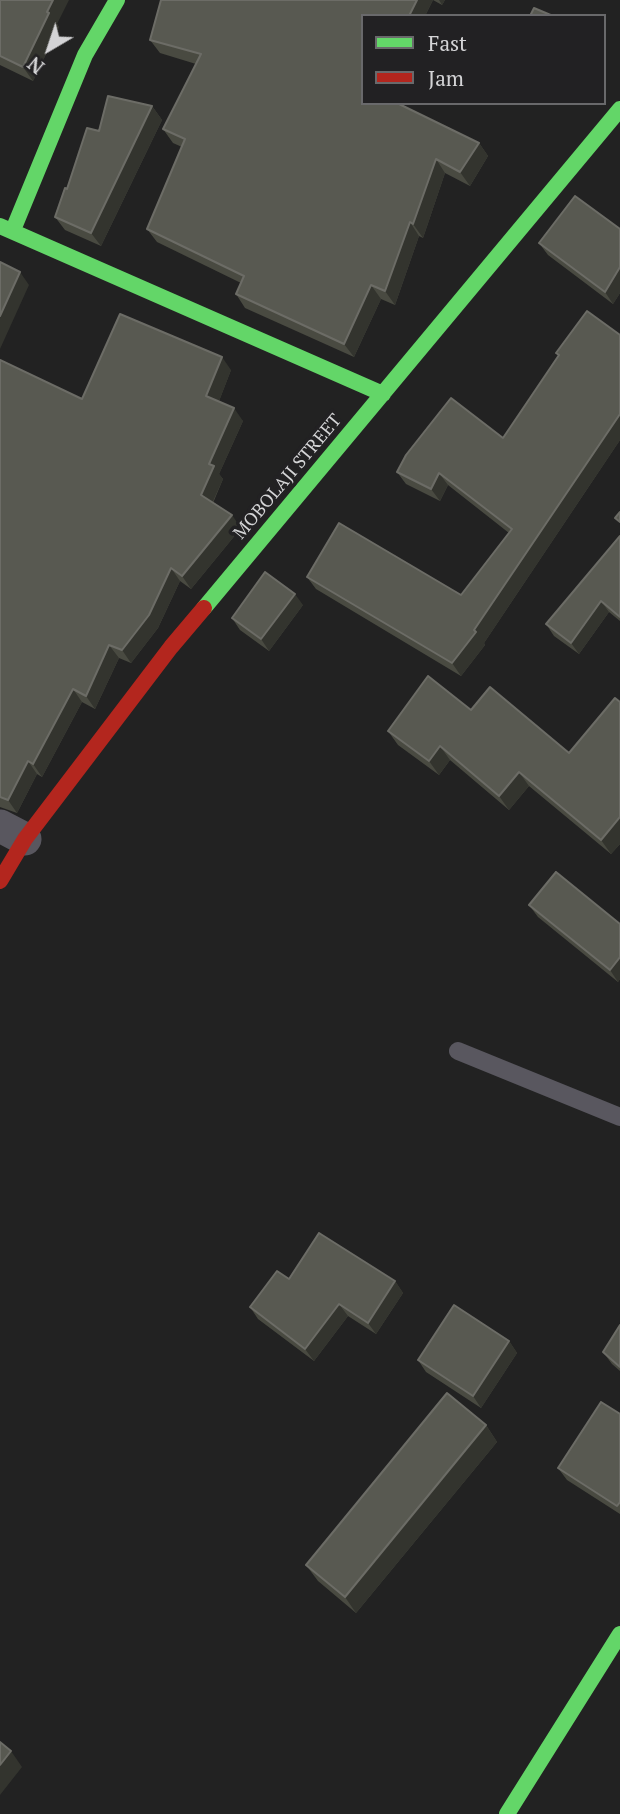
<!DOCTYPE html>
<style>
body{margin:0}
#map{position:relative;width:620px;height:1814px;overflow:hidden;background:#222;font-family:"PT Serif",serif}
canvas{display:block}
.legend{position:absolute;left:361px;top:14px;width:245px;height:91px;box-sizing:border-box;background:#222123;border:2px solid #69696b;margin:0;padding:9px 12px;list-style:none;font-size:21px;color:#d4d4d6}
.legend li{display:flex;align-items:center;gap:14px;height:35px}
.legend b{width:35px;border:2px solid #69696b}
.north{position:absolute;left:14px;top:14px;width:70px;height:70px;-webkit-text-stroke:5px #222123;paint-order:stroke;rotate:219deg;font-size:19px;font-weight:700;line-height:28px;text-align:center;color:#d4d4d6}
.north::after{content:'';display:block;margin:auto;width:24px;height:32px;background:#d4d4d6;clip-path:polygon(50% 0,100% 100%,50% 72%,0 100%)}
</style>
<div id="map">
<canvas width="620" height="1814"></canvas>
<ul class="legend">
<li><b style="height:9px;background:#63d668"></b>Fast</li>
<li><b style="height:9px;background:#b3261e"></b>Jam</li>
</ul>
<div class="north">N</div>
</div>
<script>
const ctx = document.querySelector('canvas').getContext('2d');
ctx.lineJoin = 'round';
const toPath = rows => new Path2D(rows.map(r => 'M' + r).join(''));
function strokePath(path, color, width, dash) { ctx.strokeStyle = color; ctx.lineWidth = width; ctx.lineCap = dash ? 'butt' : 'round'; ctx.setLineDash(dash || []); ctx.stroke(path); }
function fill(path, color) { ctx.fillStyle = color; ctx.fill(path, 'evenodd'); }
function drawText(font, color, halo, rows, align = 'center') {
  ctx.font = font + ' "PT Serif",serif'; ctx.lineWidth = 7; ctx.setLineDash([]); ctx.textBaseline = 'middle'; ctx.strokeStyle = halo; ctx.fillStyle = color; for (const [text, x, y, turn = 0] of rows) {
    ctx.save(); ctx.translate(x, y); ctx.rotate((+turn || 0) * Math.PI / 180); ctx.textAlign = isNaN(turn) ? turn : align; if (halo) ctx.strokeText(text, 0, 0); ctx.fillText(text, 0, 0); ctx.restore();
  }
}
strokePath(toPath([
 [458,1051,620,1117]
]), '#59575f', 18);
strokePath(toPath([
 [0,826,25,839]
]), '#59575f', 33);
strokePath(toPath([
 [0,226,383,394],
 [13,230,85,55,117,0],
 [204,608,620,109],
 [507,1814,620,1634]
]), '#63d668', 16);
strokePath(toPath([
 [0,881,25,839,171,647,204,608]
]), '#b3261e', 16);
fill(toPath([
 [0,0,57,24,59,27,33,81,0,65],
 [161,0,445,0,442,5,433,0,425,16,363,16,363,103,479,143,488,156,470,186,445,173,423,238,419,236,395,305,381,299,354,357,245,308,236,294,241,283,157,242,147,229,182,147,173,143,163,129,196,64,160,53,150,40],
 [152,106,162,120,101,246,65,230,55,217,67,189],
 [620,229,620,293,613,304,548,255,539,243],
 [620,335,620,440,484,643,485,645,461,676,316,589,307,577,461,595,509,533,448,485,440,501,406,484,397,472,503,438,559,356,556,353],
 [0,360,82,399,231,370,219,401,243,421,219,474,223,479,213,503,241,528,191,589,180,581,158,628,131,663,119,658,95,709,82,702,42,777,37,774,17,813,0,807],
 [620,536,620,621,609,612,579,654,554,636,546,624],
 [303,605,269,651,240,630,232,618],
 [620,702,620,844,611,854,529,786,509,810,450,760,439,775,398,745,388,731,471,710,569,753],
 [529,905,620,924,620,979,618,982,538,917],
 [289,1279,395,1281,403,1293,376,1334,348,1316,314,1361,258,1319,250,1307],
 [620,1325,620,1371,612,1364,603,1352],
 [509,1341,517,1353,481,1408,426,1372,418,1360],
 [620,1414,620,1514,567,1480,558,1468],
 [486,1425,497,1442,356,1613,318,1581,306,1565]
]), '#494a41');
fill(toPath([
 [53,0,69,0,57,24,59,27,33,81,23,67],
 [417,0,433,0,425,16,409,16],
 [439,0,445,0,442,5],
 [152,106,162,120,101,246,91,233],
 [479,143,488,156,470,186,460,172],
 [436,159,445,173,423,238,413,224],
 [410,222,419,236,395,305,385,291],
 [620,267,620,293,613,304,605,292],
 [20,272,29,285,0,349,0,316],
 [371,285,381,299,354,357,344,344],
 [222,357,231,370,216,409,206,396],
 [234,408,243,421,219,474,223,479,210,508,201,495,209,464],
 [620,414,620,440,484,643,485,645,461,676,452,663],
 [439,473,448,485,440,501,431,489],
 [232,515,241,528,191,589,182,576],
 [171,568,180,581,158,628,131,663,122,650],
 [295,594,303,605,269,651,261,639],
 [601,601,609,612,579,654,571,643],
 [109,645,119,658,95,709,86,696],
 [73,689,82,702,42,777,33,764],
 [440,746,450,760,439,775,429,761],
 [28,761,37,774,17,813,8,800],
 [519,772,529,786,509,810,499,796],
 [620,817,620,844,611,854,601,840],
 [620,957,620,979,618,982,610,970],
 [395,1281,403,1293,376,1334,368,1323],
 [339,1304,348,1316,314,1361,305,1349],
 [509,1341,517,1353,481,1408,473,1396],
 [486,1425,497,1442,356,1613,345,1597],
 [11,1751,22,1767,0,1795,0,1765]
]), '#33342e');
const building = toPath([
 [0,0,53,0,47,12,49,13,23,67,0,56,0,0],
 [161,0,417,0,409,16,363,16,363,103,397,103,479,143,460,172,436,159,413,224,410,222,385,291,371,285,344,344,236,294,244,276,147,229,185,139,163,129,201,54,150,40,161,0],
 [534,8,553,16,530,16,534,8],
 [108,96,152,106,91,233,55,217,65,188,67,189,87,128,99,131,108,96],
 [575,196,620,229,620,267,605,292,539,243,575,196],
 [0,262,20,272,0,316,0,262],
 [587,311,620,335,620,414,474,630,476,632,452,663,307,577,339,523,461,595,512,529,439,473,431,489,397,472,406,455,451,398,503,438,559,355,556,353,587,311],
 [120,314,222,357,206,396,234,408,209,464,214,466,201,495,232,515,182,576,171,568,149,615,122,650,109,645,86,696,73,689,33,764,28,761,8,800,0,797,0,360,82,399,120,314],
 [620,512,620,522,615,518,620,512],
 [620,536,620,617,601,601,571,643,546,624,620,536],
 [265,572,295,594,261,639,232,618,265,572],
 [428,676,471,710,490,687,569,753,615,698,620,702,620,817,601,840,519,772,499,796,440,746,429,761,388,731,428,676],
 [556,872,620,924,620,957,610,970,529,905,556,872],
 [319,1233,395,1281,368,1323,339,1304,305,1349,250,1307,277,1271,289,1279,319,1233],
 [454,1305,509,1341,473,1396,418,1360,454,1305],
 [620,1325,620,1367,603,1352,620,1325],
 [447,1393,486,1425,345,1597,306,1565,447,1393],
 [601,1402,620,1414,620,1502,617,1506,558,1468,601,1402],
 [0,1742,11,1751,0,1765,0,1742]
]);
fill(building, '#585951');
strokePath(building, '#6c6c66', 2);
drawText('18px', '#d4d4d6', '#222123', [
 ["MOBOLAJI STREET",288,477,-50]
]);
</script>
